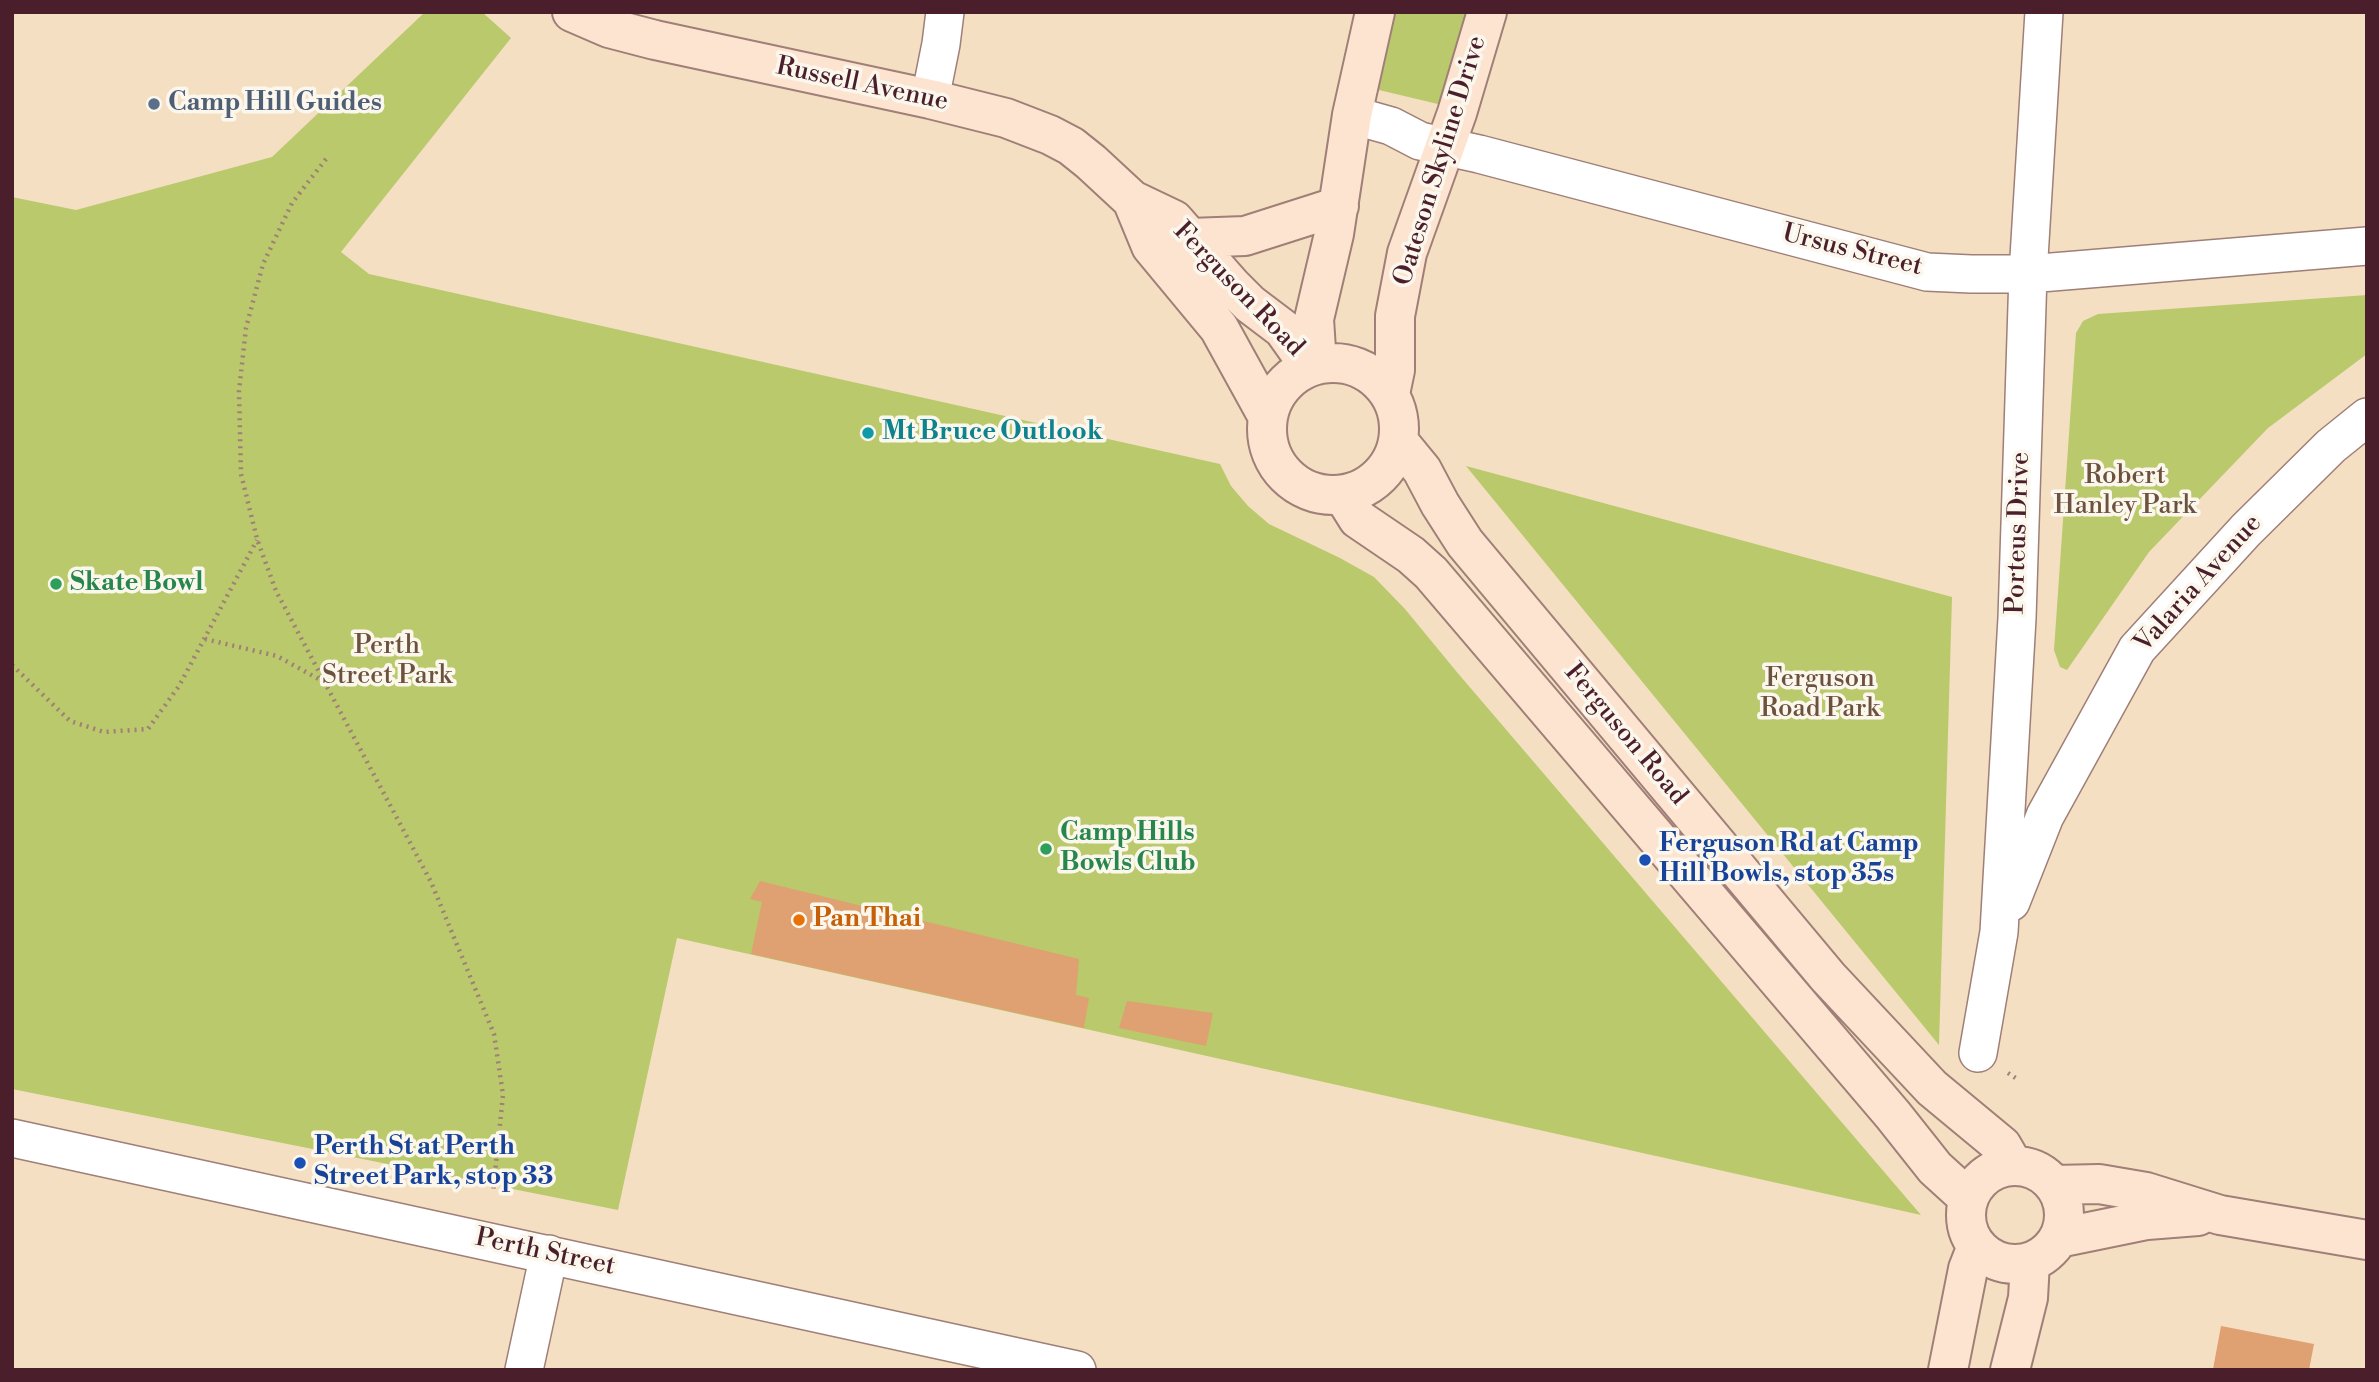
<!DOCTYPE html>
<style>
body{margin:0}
#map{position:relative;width:2379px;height:1382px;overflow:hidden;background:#f4dfc3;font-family:"Libre Bodoni",serif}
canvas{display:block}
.frame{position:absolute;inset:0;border:14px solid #4a1f2b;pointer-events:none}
</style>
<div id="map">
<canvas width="2379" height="1382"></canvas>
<div class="frame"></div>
</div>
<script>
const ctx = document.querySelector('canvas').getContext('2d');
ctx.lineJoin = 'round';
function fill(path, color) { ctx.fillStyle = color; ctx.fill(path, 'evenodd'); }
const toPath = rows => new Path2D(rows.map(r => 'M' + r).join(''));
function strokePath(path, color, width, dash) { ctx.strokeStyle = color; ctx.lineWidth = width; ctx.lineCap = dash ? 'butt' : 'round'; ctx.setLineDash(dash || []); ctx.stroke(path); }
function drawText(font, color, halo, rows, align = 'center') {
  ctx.font = font + ' "Libre Bodoni",serif'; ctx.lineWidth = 7; ctx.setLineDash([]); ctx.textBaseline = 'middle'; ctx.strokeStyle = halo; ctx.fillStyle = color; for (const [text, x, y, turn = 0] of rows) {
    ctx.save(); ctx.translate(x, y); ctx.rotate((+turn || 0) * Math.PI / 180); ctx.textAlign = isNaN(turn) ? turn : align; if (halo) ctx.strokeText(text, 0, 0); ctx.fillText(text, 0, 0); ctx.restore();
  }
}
fill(toPath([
 [425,12,482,12,511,38,341,252,369,274,1220,464,1231,486,1248,506,1269,524,1340,558,1374,577,1405,609,1456,671,1921,1215,677,938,618,1210,12,1089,12,197,76,210,272,157],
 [1391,12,1476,12,1442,105,1379,90,1378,69],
 [2367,295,2367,354,2268,428,2149,552,2067,670,2060,667,2054,650,2076,333,2083,321,2098,314],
 [1466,466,1952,597,1939,1045]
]), '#bac96b');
fill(toPath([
 [760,881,1079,959,1076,995,1089,998,1084,1028,751,954,762,902,750,899],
 [1127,1001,1213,1013,1206,1046,1119,1028],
 [2221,1326,2314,1344,2309,1370,2213,1369]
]), '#dfa171');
const street = toPath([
 [930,99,941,44,945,12],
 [1352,115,1391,126,1420,141,1479,154,1927,272,1971,274,2028,274,2367,246],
 [2011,902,2045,816,2137,649,2246,530,2331,446,2367,417],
 [1978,1053,1999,932,2017,618,2028,274,2044,12],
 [12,1138,1077,1370],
 [524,1370,549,1254]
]);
const secondary = toPath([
 [572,12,609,28,655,40,930,99,1006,118,1050,135,1071,146,1091,162,1132,200,1174,220,1232,286,1250,304,1283,329,1310,367],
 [1132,200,1151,246,1219,328,1268,417],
 [1190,238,1245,236,1339,206],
 '1267 429a66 66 0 1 1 132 0a66 66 0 1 1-132 0Z',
 [1317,365,1314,319,1334,234,1352,115,1375,12],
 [1390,394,1395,370,1395,316,1407,253,1457,113,1487,12],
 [1399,442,1422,470,1440,504,1465,543,1828,977,1932,1088,2002,1146,2013,1165],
 [1343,495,1358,519,1411,555,1431,573,1893,1115,1935,1168,1968,1198],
 '1966 1215a49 49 0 1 1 98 0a49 49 0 1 1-98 0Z',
 [2054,1185,2099,1184,2146,1192,2220,1215,2367,1240],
 [2059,1238,2147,1220,2198,1216],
 [1948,1370,1968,1269,1977,1246],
 [2010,1370,2028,1298,2030,1262]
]);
strokePath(street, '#9f7f77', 40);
strokePath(secondary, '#9f7f77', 42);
strokePath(toPath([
 [326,159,292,203,263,264,246,328,239,391,241,474,257,539,276,591,431,882,494,1034,503,1095,493,1192],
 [205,639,277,656,324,682],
 [12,665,70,721,104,732,148,729,179,686,257,540],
 [2008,1073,2017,1079]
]), '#9f7f77', 4.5, [2, 5]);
strokePath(street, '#fff', 37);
strokePath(secondary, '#fde4d1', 38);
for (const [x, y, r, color] of [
 [154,104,7,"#5c6f8a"],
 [868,433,7,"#0f9aa8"],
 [56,584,7,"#2e9e5b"],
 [1046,849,7,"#2e9e5b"],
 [1645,860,7,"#1a4fb4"],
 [799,920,7,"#e8710a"],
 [300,1163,7,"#1a4fb4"]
]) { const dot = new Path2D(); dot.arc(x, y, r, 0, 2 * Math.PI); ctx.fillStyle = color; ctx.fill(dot); strokePath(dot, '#fbf7ec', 2.5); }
drawText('26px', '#4a1f2b', '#fbf7ec', [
 ["Russell Avenue",862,85,12],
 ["Oateson Skyline Drive",1441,161,-73],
 ["Ursus Street",1852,251,14],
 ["Ferguson Road",1238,290,46],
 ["Porteus Drive",2019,533,-88],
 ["Valaria Avenue",2199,584,-48],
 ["Ferguson Road",1625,735,50],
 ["Perth Street",545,1253,12]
]);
drawText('bold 26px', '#4e5e75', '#fbf7ec', [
 ["Camp Hill Guides",168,104]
], 'left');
drawText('bold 26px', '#0d838f', '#fbf7ec', [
 ["Mt Bruce Outlook",882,433]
], 'left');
drawText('26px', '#6c523e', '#fbf7ec', [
 ["Robert",2125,477],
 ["Hanley Park",2125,507],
 ["Perth",387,647],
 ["Street Park",387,677],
 ["Ferguson",1820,680],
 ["Road Park",1820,710]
]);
drawText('bold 26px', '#27864d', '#fbf7ec', [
 ["Skate Bowl",70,584],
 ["Camp Hills",1060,834],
 ["Bowls Club",1060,864]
], 'left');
drawText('bold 26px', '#164399', '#fbf7ec', [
 ["Ferguson Rd at Camp",1659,845],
 ["Hill Bowls, stop 35s",1659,875],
 ["Perth St at Perth",314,1148],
 ["Street Park, stop 33",314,1178]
], 'left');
drawText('bold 26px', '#c56008', '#fbf7ec', [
 ["Pan Thai",813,920]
], 'left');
</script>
